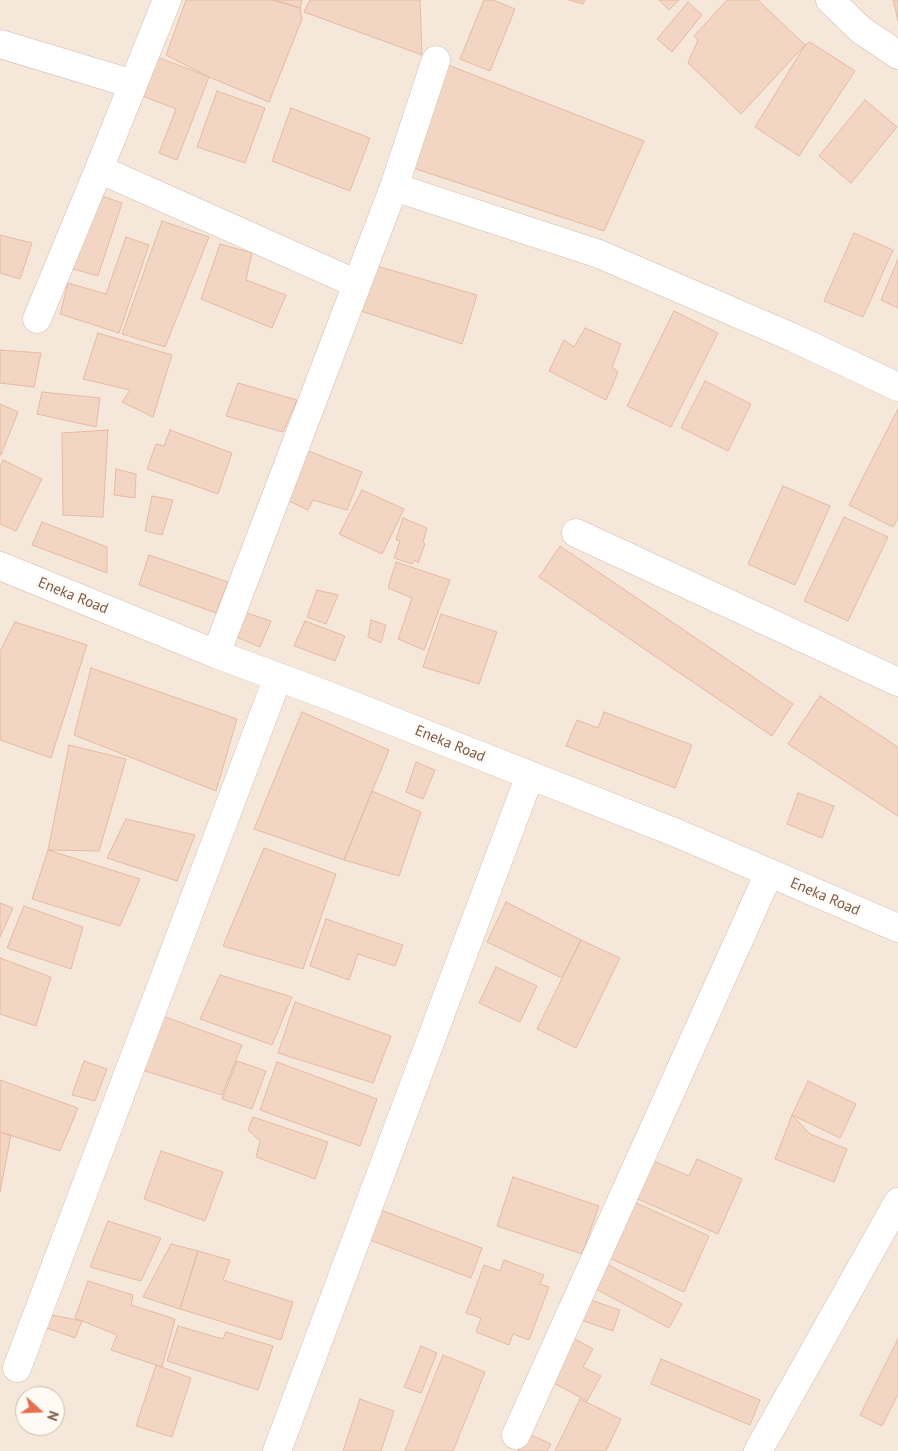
<!DOCTYPE html>
<style>
body{margin:0}
#map{position:relative;width:898px;height:1451px;overflow:hidden;background:#fdf6ec;font-family:"PT Sans",sans-serif}
canvas{display:block}
.north{position:absolute;left:15px;top:1386px;width:50px;height:50px;box-sizing:border-box;background:#fffaf3;border:1px solid #cabbb1;border-radius:50%;rotate:110deg;font-size:14px;font-weight:700;line-height:20px;text-align:center;color:#7a5c4d}
.north::after{content:'';display:block;margin:auto;width:18px;height:22px;background:#e76f51;clip-path:polygon(50% 0,100% 100%,50% 72%,0 100%)}
</style>
<div id="map">
<canvas width="898" height="1451"></canvas>
<div class="north">N</div>
</div>
<script>
const ctx = document.querySelector('canvas').getContext('2d');
ctx.lineJoin = 'round';
function fill(path, color) { ctx.fillStyle = color; ctx.fill(path, 'evenodd'); }
const toPath = rows => new Path2D(rows.map(r => 'M' + r).join(''));
function strokePath(path, color, width, dash) { ctx.strokeStyle = color; ctx.lineWidth = width; ctx.lineCap = dash ? 'butt' : 'round'; ctx.setLineDash(dash || []); ctx.stroke(path); }
function drawText(font, color, halo, rows, align = 'center') {
  ctx.font = font + ' "PT Sans",sans-serif'; ctx.lineWidth = 5; ctx.setLineDash([]); ctx.textBaseline = 'middle'; ctx.strokeStyle = halo; ctx.fillStyle = color; for (const [text, x, y, turn = 0] of rows) {
    ctx.save(); ctx.translate(x, y); ctx.rotate((+turn || 0) * Math.PI / 180); ctx.textAlign = isNaN(turn) ? turn : align; if (halo) ctx.strokeText(text, 0, 0); ctx.fillText(text, 0, 0); ctx.restore();
  }
}
fill(toPath([
 [0,0,898,0,898,1451,0,1451],
 [25,1396,55,1396,55,1426,25,1426]
]), '#f5e8da');
const building = toPath([
 [186,0,272,0,300,8,302,19,269,102,209,77,166,55,186,0],
 [275,0,302,0,300,8,275,0],
 [310,0,420,0,422,55,304,12,310,0],
 [484,0,493,0,515,9,490,71,460,59,484,0],
 [569,0,585,0,583,4,569,0],
 [659,0,679,0,669,10,659,0],
 [727,0,758,0,805,45,741,114,688,63,698,40,694,36,727,0],
 [893,0,898,0,898,21,893,0],
 [688,2,702,15,672,52,657,39,688,2],
 [810,42,855,71,799,156,755,127,805,45,810,42],
 [155,56,209,77,177,160,159,153,176,109,140,95,155,56],
 [448,65,644,141,604,231,413,168,448,65],
 [217,91,265,108,245,163,197,147,217,91],
 [865,100,897,127,851,183,819,156,865,100],
 [291,108,370,138,350,191,272,161,291,108],
 [96,194,122,203,98,276,73,269,96,194],
 [162,221,209,237,165,347,122,334,162,221],
 [854,233,893,250,863,317,824,301,854,233],
 [0,235,32,243,20,279,0,273,0,235],
 [126,237,149,245,119,333,60,314,68,283,106,294,126,237],
 [220,244,252,253,246,280,286,295,272,328,201,299,220,244],
 [898,259,898,308,881,300,898,259],
 [377,266,477,295,462,344,361,311,377,266],
 [674,311,718,333,671,427,627,406,674,311],
 [585,328,621,344,612,367,618,372,606,400,549,371,564,340,574,347,585,328],
 [98,333,172,355,153,417,122,402,130,390,83,379,98,333],
 [0,350,41,353,34,387,0,383,0,350],
 [705,381,751,404,728,451,681,428,705,381],
 [238,383,297,400,283,432,226,416,238,383],
 [42,392,100,398,96,427,37,414,42,392],
 [0,404,18,412,1,455,0,455,0,404],
 [898,409,898,518,893,527,849,505,898,409],
 [108,430,103,517,63,515,62,433,108,430],
 [170,430,232,453,218,494,147,469,156,444,164,446,170,430],
 [306,450,362,472,347,510,313,500,308,510,289,501,306,450],
 [3,460,42,479,16,531,0,524,0,467,3,460],
 [116,469,136,474,135,498,114,495,116,469],
 [783,486,830,506,795,585,748,564,783,486],
 [362,490,404,509,382,554,339,534,362,490],
 [152,496,173,500,162,535,145,531,152,496],
 [844,517,888,537,848,621,804,601,844,517],
 [403,518,427,528,423,542,425,544,418,563,415,560,412,564,394,558,400,541,396,540,403,518],
 [42,522,107,547,107,573,32,545,42,522],
 [560,546,793,704,772,736,539,577,560,546],
 [149,555,228,582,216,613,139,585,149,555],
 [396,562,450,580,424,650,398,639,412,598,388,588,396,562],
 [317,590,338,595,326,624,307,617,317,590],
 [241,611,271,621,260,647,234,636,241,611],
 [441,614,497,632,479,684,423,667,441,614],
 [371,620,386,625,381,643,368,637,371,620],
 [305,621,345,636,335,661,294,646,305,621],
 [15,622,87,645,51,758,0,740,0,651,15,622],
 [91,668,237,719,216,791,74,735,91,668],
 [820,696,898,747,898,816,788,744,820,696],
 [302,712,389,750,344,860,254,829,302,712],
 [604,712,692,745,675,788,566,746,577,720,598,728,604,712],
 [69,745,126,759,99,851,48,850,69,745],
 [416,762,435,770,423,799,406,792,416,762],
 [372,791,421,812,399,876,344,860,372,791],
 [798,793,834,806,822,838,787,824,798,793],
 [126,819,195,835,177,881,107,858,126,819],
 [264,848,336,874,303,969,223,946,264,848],
 [48,850,140,879,120,926,32,899,48,850],
 [506,902,581,940,562,978,487,942,506,902],
 [0,903,13,908,0,937,0,903],
 [24,906,83,927,71,969,7,948,24,906],
 [326,919,403,945,395,966,358,954,349,980,310,966,326,919],
 [581,940,620,958,576,1048,537,1029,581,940],
 [0,958,51,977,36,1026,0,1014,0,958],
 [496,967,537,986,520,1022,479,1003,496,967],
 [220,975,292,997,272,1045,200,1019,220,975],
 [295,1002,391,1036,373,1083,278,1053,295,1002],
 [163,1016,242,1045,222,1095,142,1070,163,1016],
 [84,1061,107,1069,95,1101,72,1095,84,1061],
 [237,1061,266,1071,252,1109,222,1099,237,1061],
 [277,1062,377,1099,360,1146,260,1110,277,1062],
 [0,1080,78,1108,60,1151,0,1132,0,1080],
 [808,1081,856,1104,840,1138,792,1115,808,1081],
 [792,1115,810,1134,847,1149,834,1182,775,1159,792,1115],
 [253,1117,328,1142,315,1179,256,1157,260,1141,248,1130,253,1117],
 [0,1132,11,1135,0,1192,0,1132],
 [161,1151,223,1172,205,1221,144,1199,161,1151],
 [649,1159,689,1176,697,1159,742,1179,718,1234,633,1197,649,1159],
 [513,1177,599,1206,582,1254,497,1226,513,1177],
 [632,1201,709,1236,684,1292,607,1257,632,1201],
 [381,1210,482,1248,471,1278,370,1240,381,1210],
 [108,1221,161,1238,141,1281,90,1267,108,1221],
 [171,1244,198,1251,180,1309,143,1297,171,1244],
 [198,1251,230,1260,223,1280,293,1302,281,1340,180,1309,198,1251],
 [504,1260,544,1275,540,1284,549,1287,529,1340,513,1334,509,1345,476,1332,481,1318,466,1313,484,1265,500,1271,504,1260],
 [605,1263,682,1304,669,1328,592,1287,605,1263],
 [88,1281,133,1295,131,1305,175,1319,162,1367,111,1350,117,1335,75,1318,88,1281],
 [588,1299,620,1310,613,1331,581,1320,588,1299],
 [42,1313,82,1321,75,1338,38,1325,42,1313],
 [178,1326,223,1339,226,1332,273,1346,258,1390,167,1361,178,1326],
 [573,1338,593,1349,583,1367,601,1376,587,1401,550,1381,573,1338],
 [898,1339,898,1394,882,1426,860,1415,898,1339],
 [421,1346,437,1353,421,1393,404,1387,421,1346],
 [443,1355,485,1372,453,1451,405,1451,443,1355],
 [661,1359,760,1400,750,1425,651,1384,661,1359],
 [156,1365,191,1378,172,1437,136,1426,156,1365],
 [360,1399,394,1411,381,1451,343,1451,360,1399],
 [580,1399,621,1419,606,1451,555,1451,580,1399],
 [527,1433,551,1444,547,1451,518,1451,527,1433]
]);
fill(building, '#f3d5c3');
strokePath(building, '#e6bba3', 1);
const minor = toPath([
 [167,0,99,169,357,284],
 [830,0,861,30,898,55],
 [0,44,133,84],
 [394,187,599,254,794,338,898,387],
 [37,319,99,169],
 [576,533,898,682],
 [216,654,394,187,436,60],
 [17,1368,278,677],
 [516,1435,769,873],
 [277,1451,530,775],
 [758,1451,898,1202]
]);
const secondary = toPath([
 [0,566,216,654,324,694,679,834,898,928]
]);
strokePath(minor, '#d1beb0', 29);
strokePath(secondary, '#d6c0b0', 29);
strokePath(minor, '#fff', 28);
strokePath(secondary, '#fff', 28);
drawText('15px', '#7a5c4d', '#fffaf3', [
 ["Eneka Road",73,596,22],
 ["Eneka Road",450,744,22],
 ["Eneka Road",825,897,23]
]);
</script>
